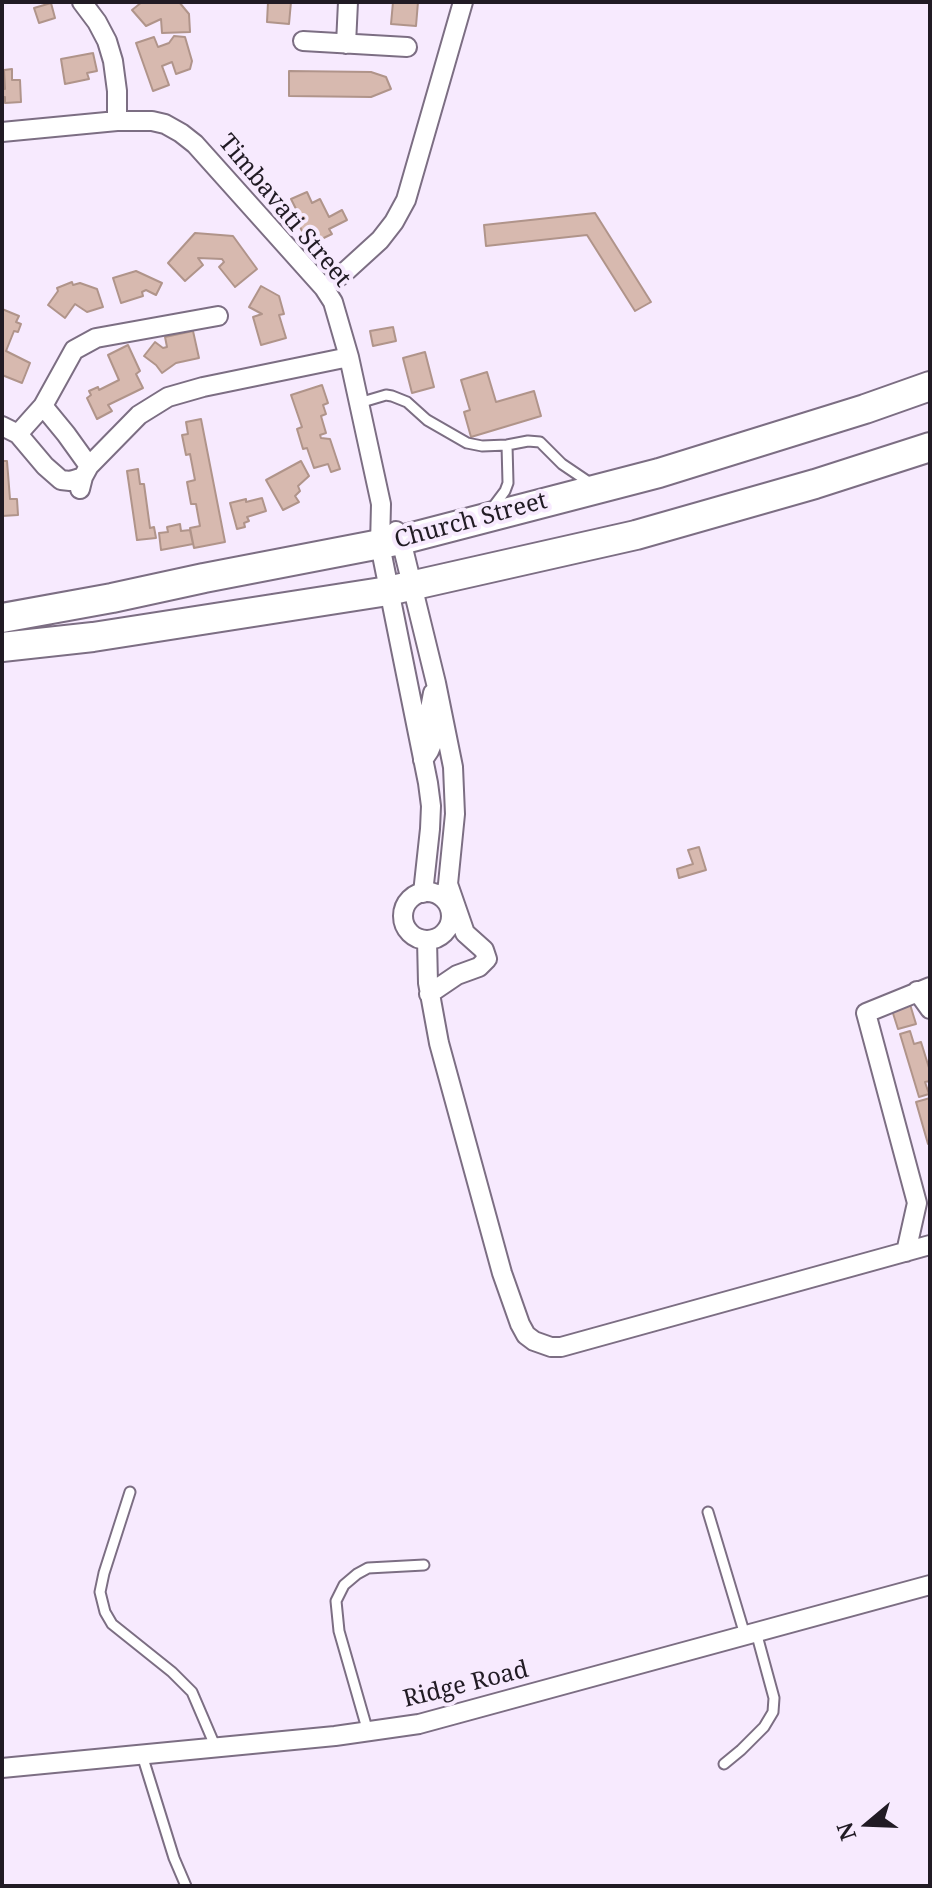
<!DOCTYPE html>
<style>
body{margin:0}
#map{position:relative;width:932px;height:1888px;overflow:hidden;background:#f7eafe;font-family:"Noto Serif",serif}
canvas{display:block}
.frame{position:absolute;inset:0;border:4px solid #211b24;pointer-events:none}
.north{position:absolute;left:828px;top:1784px;width:80px;height:80px;-webkit-text-stroke:6px #f7eafe;paint-order:stroke;rotate:251deg;font-size:22px;font-weight:700;line-height:32px;text-align:center;color:#211b24}
.north::after{content:'';display:block;margin:auto;width:28px;height:36px;background:#211b24;clip-path:polygon(50% 0,100% 100%,50% 72%,0 100%)}
</style>
<div id="map">
<canvas width="932" height="1888"></canvas>
<div class="frame"></div>
<div class="north">N</div>
</div>
<script>
const ctx = document.querySelector('canvas').getContext('2d');
ctx.lineJoin = 'round';
function fill(path, color) { ctx.fillStyle = color; ctx.fill(path, 'evenodd'); }
const toPath = rows => new Path2D(rows.map(r => 'M' + r).join(''));
function strokePath(path, color, width, dash) { ctx.strokeStyle = color; ctx.lineWidth = width; ctx.lineCap = dash ? 'butt' : 'round'; ctx.setLineDash(dash || []); ctx.stroke(path); }
function drawText(font, color, halo, rows, align = 'center') {
  ctx.font = font + ' "Noto Serif",serif'; ctx.lineWidth = 8; ctx.setLineDash([]); ctx.textBaseline = 'middle'; ctx.strokeStyle = halo; ctx.fillStyle = color; for (const [text, x, y, turn = 0] of rows) {
    ctx.save(); ctx.translate(x, y); ctx.rotate((+turn || 0) * Math.PI / 180); ctx.textAlign = isNaN(turn) ? turn : align; if (halo) ctx.strokeText(text, 0, 0); ctx.fillText(text, 0, 0); ctx.restore();
  }
}
const building = toPath([
 [142,2,179,2,189,14,190,32,162,33,161,19,146,26,132,10,142,2],
 [268,2,291,2,289,24,267,22,268,2],
 [393,2,418,2,416,26,391,24,393,2],
 [51,3,55,18,39,23,34,8,51,3],
 [174,36,185,37,192,61,190,69,176,74,172,62,162,66,169,85,153,91,136,43,154,37,158,47,169,43,174,36],
 [93,53,97,71,87,73,89,79,65,84,61,59,93,53],
 [12,69,12,80,20,80,21,102,5,103,5,97,2,97,2,89,5,89,4,70,12,69],
 [289,71,371,72,386,77,391,89,371,97,289,96,289,71],
 [307,192,312,203,320,199,329,217,342,210,347,220,329,229,332,234,309,245,299,225,303,223,291,199,307,192],
 [595,213,651,302,635,311,587,235,486,246,484,225,595,213],
 [195,233,233,236,257,269,235,287,219,267,224,262,222,259,198,258,203,265,185,281,168,263,195,233],
 [136,271,162,283,156,295,146,290,142,292,143,296,121,303,113,278,136,271],
 [72,282,73,285,80,283,97,289,103,307,87,312,75,304,65,318,48,305,58,291,57,288,72,282],
 [261,286,279,296,284,314,279,315,286,338,261,345,253,317,262,314,249,307,261,286],
 [2,309,19,316,16,322,21,324,18,332,14,331,6,351,30,363,22,383,2,375,2,309],
 [393,327,396,341,373,346,370,331,393,327],
 [193,331,199,358,176,363,162,373,156,365,144,356,155,342,163,348,167,347,165,337,193,331],
 [128,345,140,371,136,374,143,388,108,405,112,411,97,419,87,398,91,395,89,391,98,387,99,390,119,380,108,355,128,345],
 [425,352,434,387,412,393,403,358,425,352],
 [487,372,496,402,534,391,541,416,471,437,464,412,470,410,461,380,487,372],
 [322,385,328,403,323,405,326,414,321,416,326,433,320,435,321,438,330,439,340,469,331,472,328,464,314,468,307,448,303,449,297,429,302,427,291,395,322,385],
 [201,419,225,542,194,548,190,528,200,526,196,504,191,504,187,482,195,480,190,454,186,455,182,435,188,434,186,422,201,419],
 [2,461,7,461,10,499,17,499,18,515,2,516,2,461],
 [301,461,309,476,298,486,300,491,295,496,299,502,283,510,266,480,301,461],
 [138,469,140,484,144,484,150,528,154,527,156,538,137,540,127,471,138,469],
 [262,498,266,511,247,517,249,521,244,523,245,527,237,529,230,503,246,499,246,502,262,498],
 [180,524,181,531,190,530,193,544,161,550,159,533,168,532,167,527,180,524],
 [699,847,706,870,679,878,677,869,693,864,688,850,699,847],
 [909,1001,916,1024,898,1029,891,1007,909,1001],
 [910,1031,914,1044,921,1042,930,1071,930,1081,925,1082,929,1094,919,1097,900,1034,910,1031],
 [930,1098,930,1144,928,1144,916,1102,930,1098]
]);
fill(building, '#d7b9af');
strokePath(building, '#b0948a', 2);
const lane = toPath([
 [359,403,386,395,392,396,407,402,427,420,467,443,482,446,507,445,528,441,540,442,562,464,593,485],
 [493,507,505,491,508,483,507,445],
 [130,1492,104,1573,100,1592,105,1612,112,1624,172,1672,192,1692,216,1748],
 [708,1512,745,1635],
 [368,1732,339,1631,336,1601,344,1585,357,1574,368,1568,424,1565],
 [142,1755,174,1858,186,1886],
 [724,1764,741,1750,764,1727,773,1712,774,1698,756,1632]
]);
const street = toPath([
 [82,2,97,22,107,41,113,61,117,91,117,121],
 [303,41,407,47],
 [346,44,348,2],
 [2,132,117,121,152,121,165,124,181,133,195,144,324,288,333,302,349,357,381,504,380,545,428,783,431,806,430,829,423,893],
 [324,288,346,271,380,240,394,222,406,200,463,2],
 [43,406,66,434,89,466],
 [2,426,18,434,45,466,61,480,70,481,83,477],
 [18,434,43,406,74,350,96,338,218,316],
 [80,489,83,477,89,466,139,415,168,397,203,387,349,357],
 [396,531,401,540,436,683,453,767,455,814,448,884,445,900],
 [423,760,429,751,434,739,430,709,433,693],
 '403 916a24 24 0 1 1 48 0a24 24 0 1 1-48 0Z',
 [427,940,428,983,439,1043,502,1273,520,1324,526,1335,534,1341,551,1347,561,1347,930,1245],
 [917,991,930,1009],
 [429,994,457,975,479,967,487,959,484,950,465,933,448,884],
 [906,1252,917,1203,866,1013,930,987],
 [2,1768,335,1736,419,1724,930,1585]
]);
const primary = toPath([
 [2,618,112,598,204,578,401,540,659,473,865,409,930,386],
 [2,647,93,637,388,591,636,535,815,484,930,447]
]);
strokePath(lane, '#7c6e83', 13);
strokePath(street, '#7c6e83', 22);
strokePath(primary, '#7c6e83', 32);
strokePath(lane, '#fff', 9);
strokePath(street, '#fff', 18);
strokePath(primary, '#fff', 28);
drawText('24px', '#211b24', '#f7eafe', [
 ["Timbavati Street",284,211,50],
 ["Church Street",471,521,-15],
 ["Ridge Road",466,1685,-14]
]);
</script>
